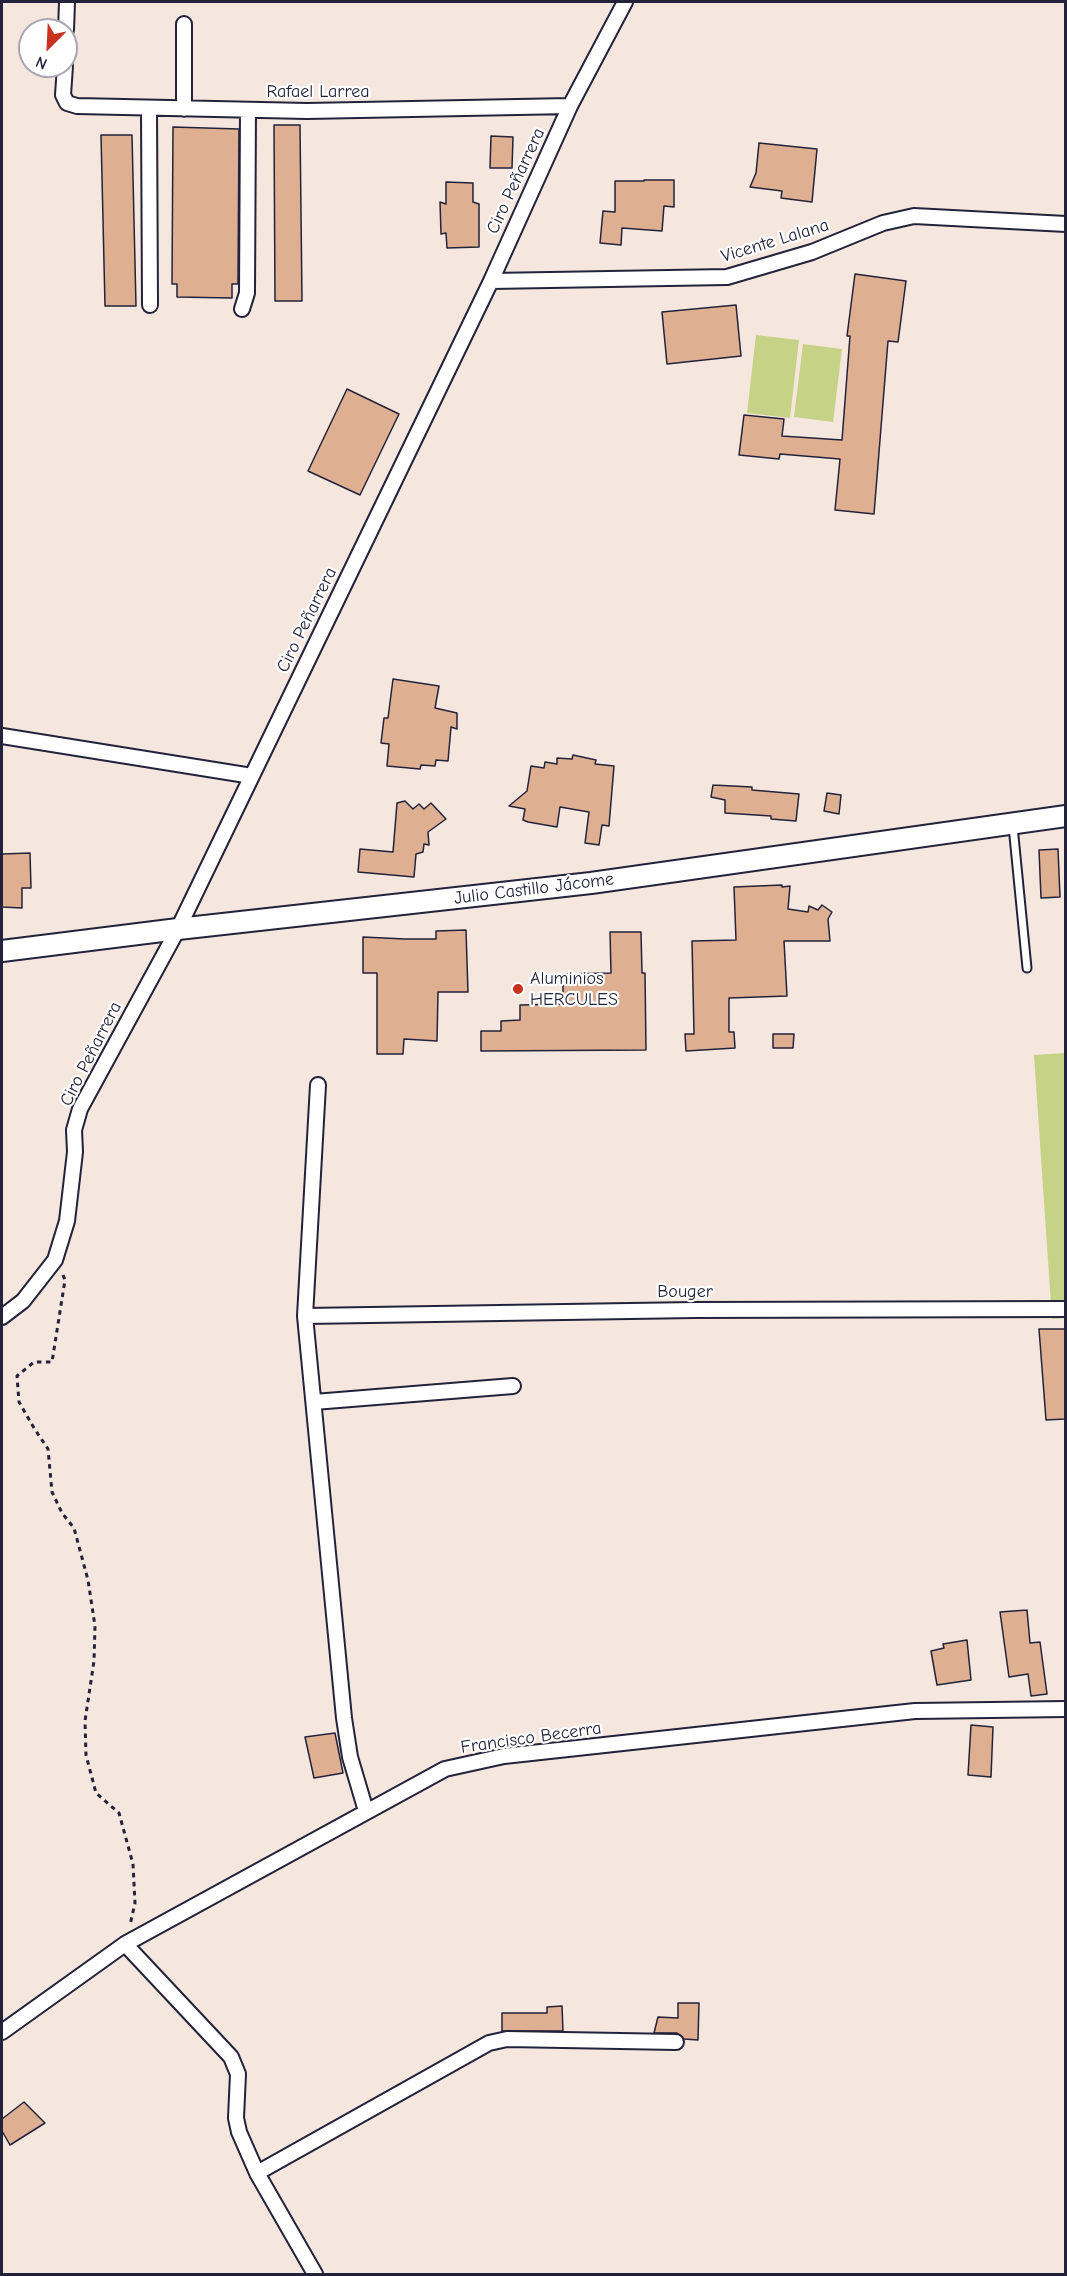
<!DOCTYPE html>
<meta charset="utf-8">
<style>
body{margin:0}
#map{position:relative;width:1067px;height:2276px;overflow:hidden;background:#f5e7de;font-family:"Comic Neue",sans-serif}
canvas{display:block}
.frame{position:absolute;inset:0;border:3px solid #22223b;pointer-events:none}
.north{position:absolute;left:18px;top:18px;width:60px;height:60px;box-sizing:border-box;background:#fff;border:2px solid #a7a7b1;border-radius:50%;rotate:204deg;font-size:16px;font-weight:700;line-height:24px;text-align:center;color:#22223b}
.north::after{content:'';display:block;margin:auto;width:21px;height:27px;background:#c8321e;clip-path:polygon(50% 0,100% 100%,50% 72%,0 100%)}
</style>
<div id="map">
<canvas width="1067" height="2276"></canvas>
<div class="frame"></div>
<div class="north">N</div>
</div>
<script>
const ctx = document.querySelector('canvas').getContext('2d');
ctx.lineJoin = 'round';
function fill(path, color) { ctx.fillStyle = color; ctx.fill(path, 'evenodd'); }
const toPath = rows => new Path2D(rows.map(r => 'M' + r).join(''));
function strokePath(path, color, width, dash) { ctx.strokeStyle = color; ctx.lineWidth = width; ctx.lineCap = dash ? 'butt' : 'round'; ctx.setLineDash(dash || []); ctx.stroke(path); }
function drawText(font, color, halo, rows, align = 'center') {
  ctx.font = font + ' "Comic Neue",sans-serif'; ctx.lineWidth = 4.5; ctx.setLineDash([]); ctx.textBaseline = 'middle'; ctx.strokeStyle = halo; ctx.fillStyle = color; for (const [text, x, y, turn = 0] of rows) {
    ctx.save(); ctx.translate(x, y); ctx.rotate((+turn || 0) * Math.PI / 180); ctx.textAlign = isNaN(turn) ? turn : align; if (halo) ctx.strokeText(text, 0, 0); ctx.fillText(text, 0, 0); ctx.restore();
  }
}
fill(toPath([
 [756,335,799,340,790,418,747,413],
 [803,344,842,349,833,422,794,417],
 [1065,1053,1065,1318,1052,1319,1034,1055]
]), '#c6d286');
const building = toPath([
 [274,125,300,125,302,301,275,301,274,125],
 [173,127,239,129,238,284,232,284,232,298,177,297,177,284,172,284,173,127],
 [101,135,132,135,136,306,105,306,101,135],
 [491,136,513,137,512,168,490,168,491,136],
 [759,143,817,149,812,202,781,198,782,191,750,187,756,173,759,143],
 [644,180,674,180,674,207,664,206,662,231,622,228,621,245,600,243,603,211,615,212,615,181,644,181,644,180],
 [446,182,473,183,473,202,479,204,479,247,447,248,446,233,441,234,440,202,446,204,446,182],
 [855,274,906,281,898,342,888,341,874,514,835,510,840,459,780,454,779,459,739,455,744,415,784,419,782,436,842,440,850,336,847,336,855,274],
 [736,305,741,356,667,364,662,312,736,305],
 [347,389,399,414,360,495,308,471,347,389],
 [393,679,439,686,435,708,457,713,457,729,451,727,448,761,436,760,435,766,421,765,420,769,387,766,389,744,381,743,384,718,388,718,393,679],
 [573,755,596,760,595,764,614,766,609,826,602,825,599,845,585,843,589,812,560,807,557,827,528,822,523,820,525,809,509,806,527,791,531,766,544,768,545,762,557,764,557,758,572,759,573,755],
 [713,785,752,787,752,790,799,794,796,821,771,819,771,816,725,813,725,800,711,797,713,785],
 [827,793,841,795,839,814,824,811,827,793],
 [405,801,413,809,419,804,424,809,431,803,446,819,428,832,429,845,424,844,423,852,416,854,414,877,358,872,360,849,393,852,397,803,405,801],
 [1058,849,1060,897,1041,898,1039,850,1058,849],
 [30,853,31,888,22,888,22,908,2,907,2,854,30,853],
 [782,885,782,887,790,886,788,909,808,912,809,906,818,910,822,905,832,912,828,919,830,941,784,941,787,996,729,998,729,1032,734,1032,735,1048,686,1051,685,1034,694,1034,692,941,736,940,734,887,782,885],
 [466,930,468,992,438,992,437,1041,404,1039,403,1054,377,1054,377,973,363,973,363,937,405,939,436,939,436,931,466,930],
 [610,932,641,932,642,973,645,973,646,1050,481,1051,481,1031,501,1031,501,1021,520,1020,520,1005,563,1004,563,974,611,973,610,932],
 [773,1034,794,1034,793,1048,773,1048,773,1034],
 [1039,1329,1065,1329,1065,1419,1046,1420,1039,1329],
 [1027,1610,1030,1643,1040,1642,1047,1694,1031,1696,1028,1674,1009,1677,1000,1612,1027,1610],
 [967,1640,971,1680,937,1685,931,1651,944,1648,943,1644,967,1640],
 [971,1725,993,1727,991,1777,968,1775,971,1725],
 [335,1733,343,1773,314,1778,305,1737,335,1733],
 [678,2003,699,2003,698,2040,684,2039,677,2033,654,2033,658,2017,678,2018,678,2003],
 [562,2006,563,2031,502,2031,502,2013,547,2013,547,2007,562,2006],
 [24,2102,45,2123,10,2145,2,2131,2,2119,24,2102]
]);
fill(building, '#dfaf91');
strokePath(building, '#22223b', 1.5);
const lane = toPath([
 [1013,826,1027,968]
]);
const street = toPath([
 [66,30,67,2],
 [65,66,63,95,67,103,77,106,307,111,570,106],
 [149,109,150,305],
 [184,109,184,24],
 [491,281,727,277,812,252,883,223,914,216,1066,224],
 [242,309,247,293,248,110],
 [2,736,252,776],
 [318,1085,305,1316,344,1718,350,1757,366,1811],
 [305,1316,695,1310,1066,1309],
 [2,1317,23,1301,55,1260,67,1221,75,1152,74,1130,80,1109,178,929,491,281,570,106,625,2],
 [314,1402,513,1386],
 [125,1944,231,2057,238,2074,236,2118,239,2132,257,2173,315,2274],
 [2,2032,125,1944,445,1769,504,1756,915,1711,1066,1709],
 [257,2173,489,2043,507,2039,676,2042]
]);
const secondary = toPath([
 [2,951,178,929,591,883,1066,816]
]);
strokePath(lane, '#22223b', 11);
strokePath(street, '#22223b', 18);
strokePath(secondary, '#22223b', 24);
strokePath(toPath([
 [63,1275,65,1280,52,1362,34,1362,17,1376,19,1402,34,1428,48,1449,52,1492,62,1513,74,1528,88,1580,95,1626,94,1661,85,1721,86,1755,96,1793,119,1813,133,1864,135,1903,130,1925]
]), '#22223b', 3, [4.5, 4.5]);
strokePath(lane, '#fff', 7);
strokePath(street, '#fff', 14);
strokePath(secondary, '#fff', 20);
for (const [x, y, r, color] of [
 [518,989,6,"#c8321e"]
]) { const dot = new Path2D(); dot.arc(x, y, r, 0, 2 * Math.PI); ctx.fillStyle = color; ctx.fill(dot); strokePath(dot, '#fff', 2); }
drawText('18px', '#22223b', '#fff', [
 ["Rafael Larrea",318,92],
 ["Ciro Peñarrera",516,181,-65],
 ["Vicente Lalana",775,241,-17],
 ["Ciro Peñarrera",307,620,-64],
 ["Julio Castillo Jácome",534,889,-7],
 ["Ciro Peñarrera",91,1054,-63],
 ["Bouger",685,1292],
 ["Francisco Becerra",531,1738,-8]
]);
drawText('18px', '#22223b', '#fff', [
 ["Aluminios",530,979],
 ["HERCULES",530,1000]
], 'left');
</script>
